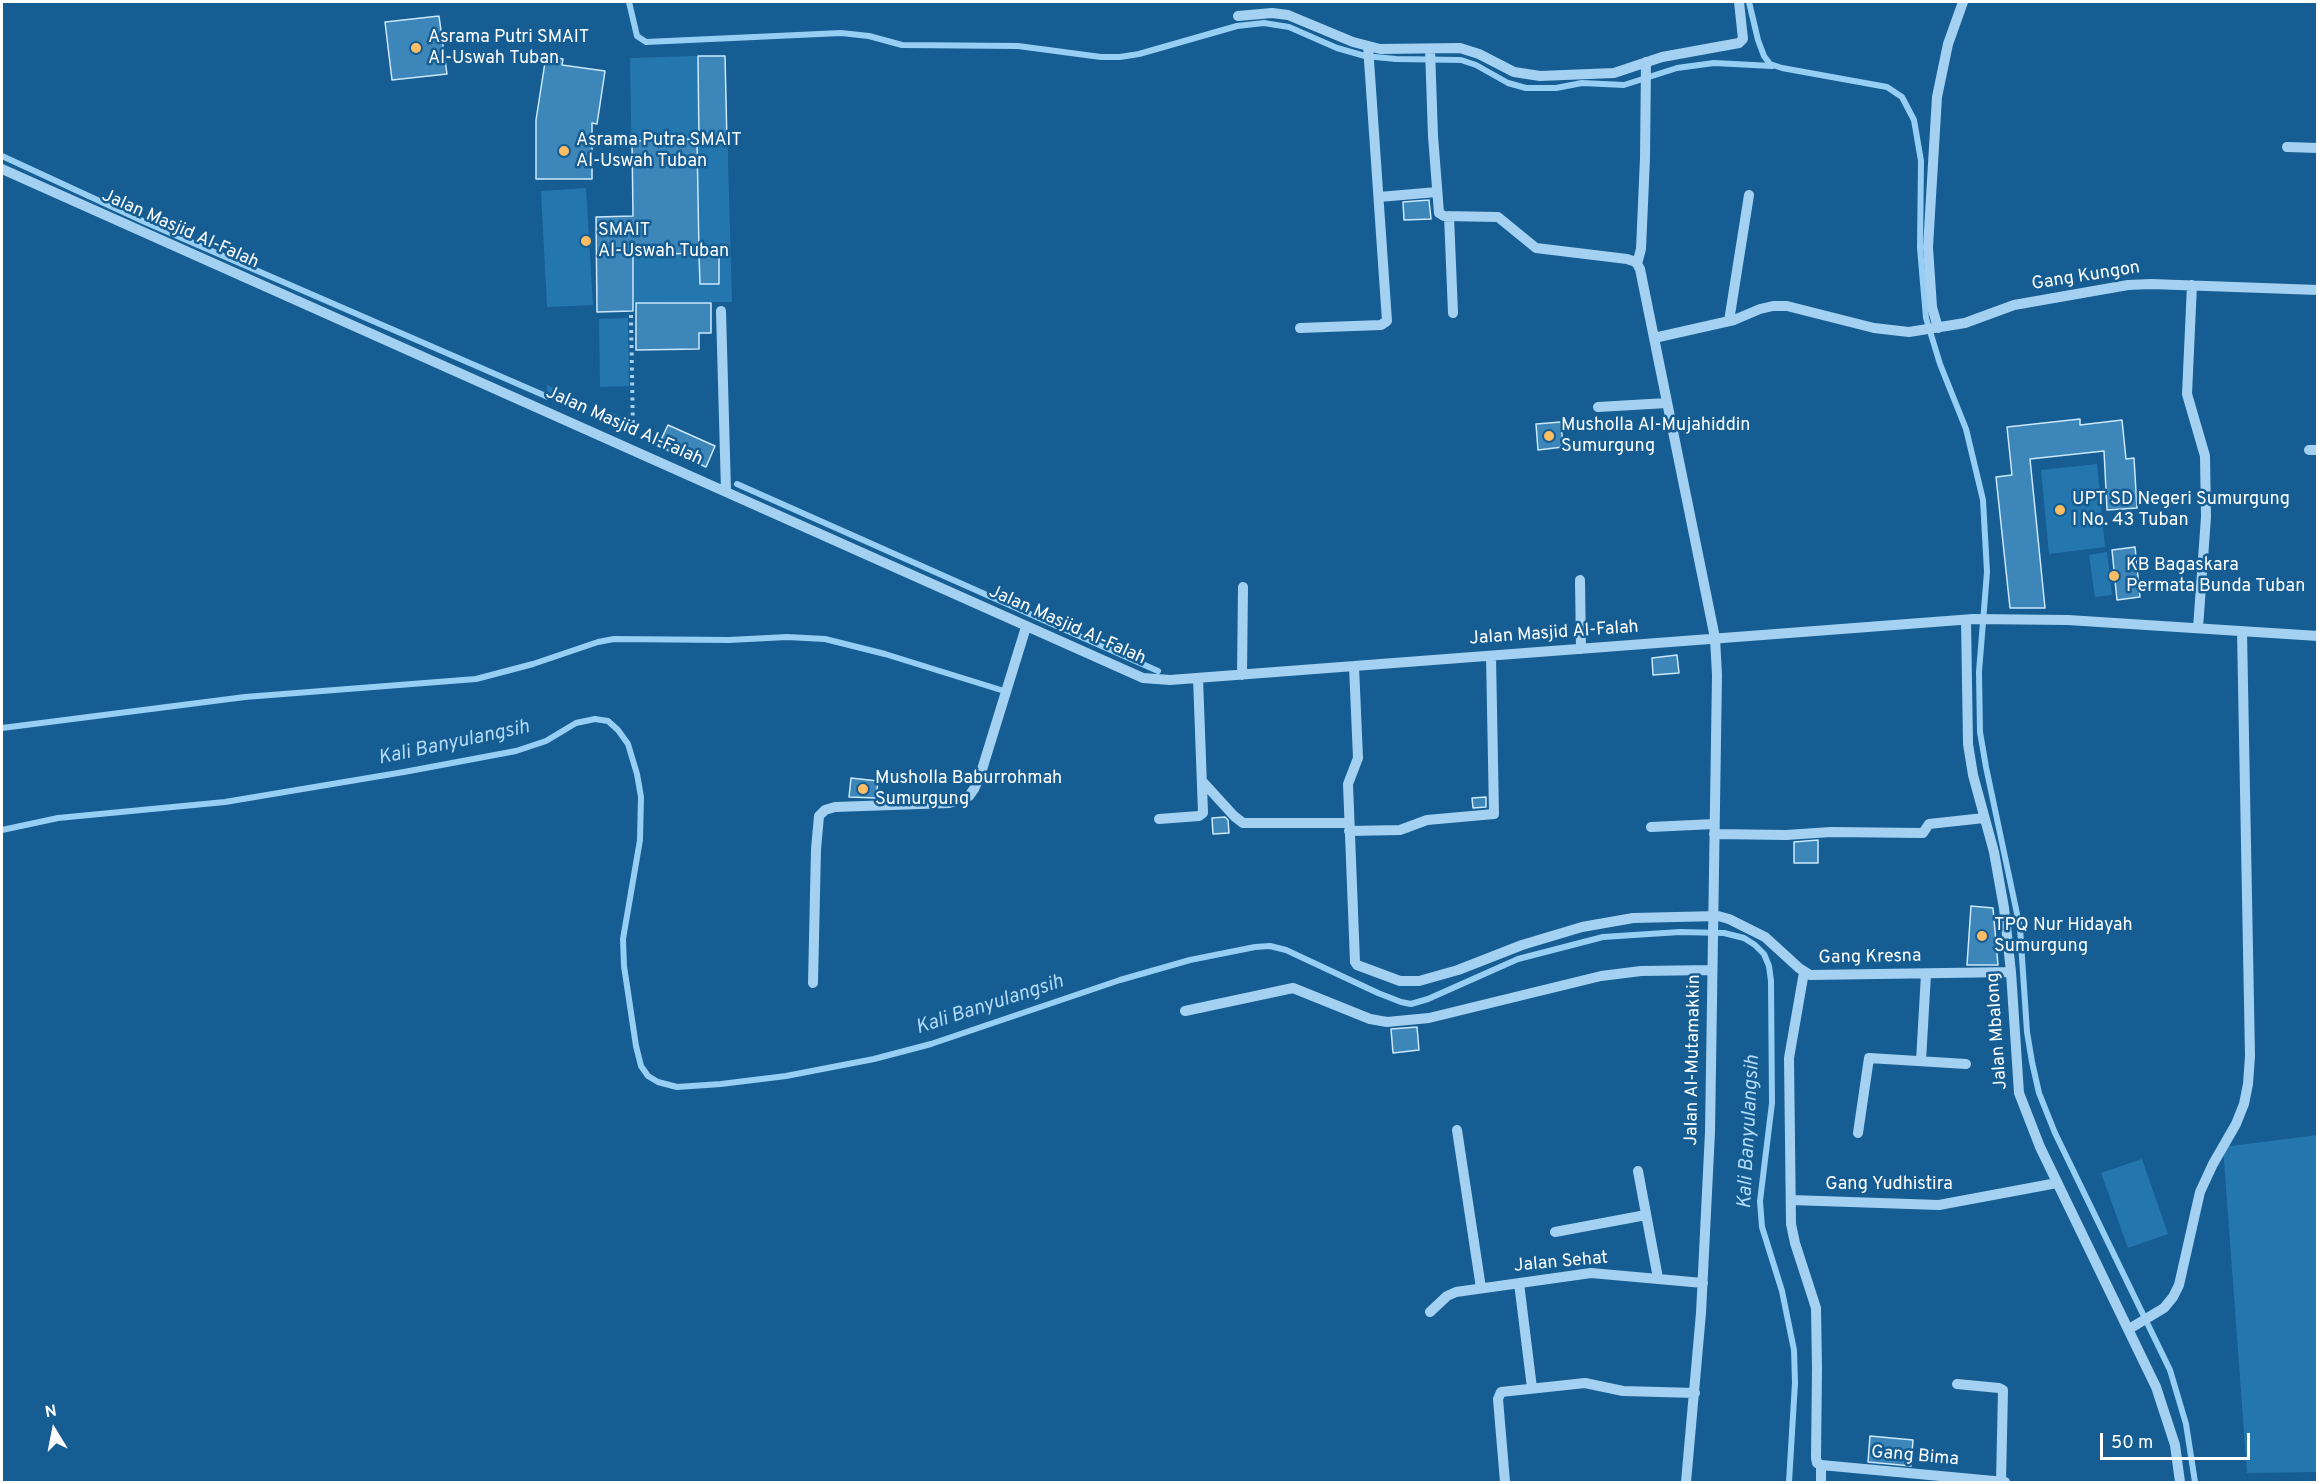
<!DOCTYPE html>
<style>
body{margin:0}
#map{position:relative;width:2319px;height:1484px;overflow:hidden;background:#155d92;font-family:Overpass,sans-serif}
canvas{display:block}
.frame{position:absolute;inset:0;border:3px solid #fff;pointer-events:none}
.north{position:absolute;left:24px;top:1400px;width:60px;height:60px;-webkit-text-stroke:4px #155d92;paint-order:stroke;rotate:350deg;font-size:16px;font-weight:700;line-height:24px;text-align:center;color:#fff}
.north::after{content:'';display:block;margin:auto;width:21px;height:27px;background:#fff;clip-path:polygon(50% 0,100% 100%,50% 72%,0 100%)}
.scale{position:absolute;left:2100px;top:1433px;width:150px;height:27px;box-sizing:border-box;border:3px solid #fff;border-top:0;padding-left:8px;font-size:18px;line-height:21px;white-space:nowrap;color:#fff;-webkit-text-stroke:4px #155d92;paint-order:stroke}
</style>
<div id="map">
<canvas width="2319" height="1484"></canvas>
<div class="frame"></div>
<div class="north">N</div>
<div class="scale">50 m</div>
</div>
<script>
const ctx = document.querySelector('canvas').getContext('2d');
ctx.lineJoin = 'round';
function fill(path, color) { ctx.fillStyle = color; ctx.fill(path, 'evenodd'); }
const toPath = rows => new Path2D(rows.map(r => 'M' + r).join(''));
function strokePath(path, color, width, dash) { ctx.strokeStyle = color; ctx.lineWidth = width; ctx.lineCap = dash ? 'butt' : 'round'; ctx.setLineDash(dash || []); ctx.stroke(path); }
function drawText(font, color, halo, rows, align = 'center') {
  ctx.font = font + ' Overpass,sans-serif'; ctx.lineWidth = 5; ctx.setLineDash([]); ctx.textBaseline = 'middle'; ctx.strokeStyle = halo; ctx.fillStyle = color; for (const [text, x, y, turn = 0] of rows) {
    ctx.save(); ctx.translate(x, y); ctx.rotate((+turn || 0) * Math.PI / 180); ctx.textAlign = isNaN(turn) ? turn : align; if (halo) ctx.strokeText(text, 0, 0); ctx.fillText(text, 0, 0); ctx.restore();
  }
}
fill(toPath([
 [725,55,732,302,634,303,630,58],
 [586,188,593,305,547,307,541,191],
 [628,318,629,386,600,387,599,319],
 [547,385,582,400,583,413,548,397],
 [599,407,636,423,636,437,600,421],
 [2097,464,2105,547,2049,554,2041,470],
 [2107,552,2112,595,2095,597,2089,555],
 [2317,1135,2317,1472,2247,1473,2223,1147],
 [2142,1159,2168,1234,2128,1248,2101,1173]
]), '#2476af');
strokePath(toPath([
 [629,2,637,36,646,42,841,33,869,36,902,45,1018,46,1101,57,1120,57,1139,54,1237,26,1264,23,1289,27,1337,48,1365,56,1396,59,1461,60,1476,65,1508,83,1526,88,1556,88,1582,83,1624,85,1677,68,1714,63,1772,66],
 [1749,2,1758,40,1764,56,1770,64,1782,68,1887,87,1902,97,1914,120,1921,161,1920,248,1926,318,1940,364,1966,429,1983,500,1987,572,1979,672,1980,732,1986,767,2020,928,2027,1032,2032,1062,2039,1093,2055,1133,2170,1370,2186,1424,2195,1482],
 [2,156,145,222,548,397],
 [737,484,1158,671],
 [2,728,245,697,476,679,533,664,598,642,614,639,729,640,787,637,825,639,885,654,1001,690],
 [2,830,58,818,225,802,404,772,516,751,546,741,576,723,595,719,608,721,618,730,628,744,637,774,641,797,640,840,623,939,624,966,636,1046,641,1066,648,1076,658,1082,677,1087,721,1084,786,1076,874,1059,931,1044,1120,980,1190,960,1255,947,1270,946,1286,950,1378,993,1401,1002,1411,1004,1428,999,1518,959,1603,937,1680,932,1724,933,1744,938,1755,945,1764,954,1769,966,1771,981,1772,1103,1760,1201,1762,1227,1782,1291,1794,1350,1795,1383,1789,1482]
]), '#96cef4', 6);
const building = toPath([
 [439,16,447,74,392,80,385,22,439,16],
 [546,56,563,59,562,65,605,71,597,124,592,123,592,179,536,179,536,120,546,56],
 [698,56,725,56,727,142,699,143,698,56],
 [697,139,699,253,633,255,633,311,597,312,596,217,633,216,632,141,697,139],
 [1429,200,1431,219,1404,220,1403,202,1429,200],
 [719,253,719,284,700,284,699,254,719,253],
 [636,303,711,303,711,333,699,333,699,349,636,350,636,303],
 [2080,419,2080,425,2122,420,2126,459,2134,458,2137,508,2107,510,2104,451,2030,459,2045,608,2010,608,1996,477,2012,475,2007,427,2080,419],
 [1561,422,1563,447,1538,450,1536,424,1561,422],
 [668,425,715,446,706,467,658,446,668,425],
 [2135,547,2140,597,2117,600,2112,550,2135,547],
 [1677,655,1679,673,1653,675,1652,658,1677,655],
 [851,778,878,781,876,798,849,797,851,778],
 [1486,797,1486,807,1473,808,1472,798,1486,797],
 [1225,817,1228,820,1229,833,1213,834,1212,818,1225,817],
 [1818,840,1818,863,1794,863,1794,842,1818,840],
 [1971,906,1993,908,1998,965,1967,965,1971,906],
 [1417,1027,1419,1050,1393,1053,1391,1029,1417,1027],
 [1870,1436,1913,1440,1911,1466,1868,1462,1870,1436]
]);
fill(building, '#3d86ba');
strokePath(building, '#cbe8fc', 1.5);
strokePath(toPath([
 [631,315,633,434]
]), '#a4d1f1', 4, [3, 4.5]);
strokePath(toPath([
 [1238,16,1272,13,1288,15,1353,42,1380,49,1460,48,1479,54,1514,72,1540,76,1614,73,1662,57,1739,43,1743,39,1739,2],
 [1430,49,1433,136,1439,213,1444,216,1498,217,1536,248,1627,259,1636,262,1640,269,1715,638,1717,675,1710,1132,1701,1313,1686,1482],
 [2287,147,2318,148],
 [2,169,1143,678,1170,680,1973,619,2068,620,2318,636],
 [1379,197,1437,192],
 [1449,216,1453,313],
 [1637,264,1641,249,1645,158,1646,62],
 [2192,285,2187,394,2205,456,2206,517,2198,628],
 [721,311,726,491],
 [1729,321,1749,195],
 [1300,328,1381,325,1387,321,1368,46],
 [1938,328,1932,307,1928,247,1937,97,1948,44,1963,2],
 [1654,338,1734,320,1760,309,1773,306,1787,306,1874,328,1909,332,1965,323,2014,305,2128,285,2151,284,2318,290],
 [1598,407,1667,403],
 [2309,450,2318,450],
 [1580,580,1581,649],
 [1966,620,1968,744,1973,775,1994,852,2004,908,2011,972,2019,1093,2040,1147,2156,1387,2175,1445,2180,1482],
 [1354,666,1358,758,1348,784,1355,962,1357,965,1400,981,1419,981,1458,970,1522,945,1582,927,1633,918,1718,916,1729,919,1765,937,1799,968,1810,975,2011,972],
 [1242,675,1243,587],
 [1203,782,1234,816,1243,823,1349,823],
 [1159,819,1199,816,1203,813,1198,678],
 [1651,827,1714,824],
 [1349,831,1400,830,1427,820,1494,814,1491,656],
 [1714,834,1786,835,1831,832,1923,833,1929,824,1984,818],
 [1804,972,1789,1058,1791,1224,1795,1243,1816,1308,1817,1368,1816,1458,1817,1463,1821,1465,1821,1482],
 [813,983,816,849,819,816,825,810,835,807,949,803,969,796,974,789,980,776,1026,627],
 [1185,1011,1293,988,1370,1019,1387,1022,1429,1018,1601,976,1641,971,1711,970],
 [1921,1061,1926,974],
 [1457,1130,1481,1288],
 [1858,1133,1869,1058,1966,1064],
 [1638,1171,1658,1278],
 [1791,1200,1939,1205,2057,1183],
 [1555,1232,1646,1215],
 [1519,1283,1532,1388],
 [1430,1312,1447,1296,1456,1292,1591,1273,1703,1283],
 [2129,1329,2164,1308,2173,1297,2179,1285,2200,1192,2213,1164,2236,1124,2244,1104,2248,1084,2250,1056,2242,631],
 [1957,1384,1999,1388,2003,1390,2001,1482],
 [1821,1465,2005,1482],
 [1505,1482,1498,1399,1501,1392,1585,1383,1623,1391,1695,1393]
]), '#a4d1f1', 10);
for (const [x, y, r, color] of [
 [416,48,6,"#ffbd63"],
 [564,151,6,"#ffbd63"],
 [586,241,6,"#ffbd63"],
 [1549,436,6,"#ffbd63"],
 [2060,510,6,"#ffbd63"],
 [2114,576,6,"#ffbd63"],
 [863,789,6,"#ffbd63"],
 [1982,936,6,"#ffbd63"]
]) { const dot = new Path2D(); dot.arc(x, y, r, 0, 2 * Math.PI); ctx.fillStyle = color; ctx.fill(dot); strokePath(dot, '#155d92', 2); }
drawText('18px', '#fff', '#155d92', [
 ["Asrama Putri SMAIT",428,38],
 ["Al-Uswah Tuban",428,59],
 ["Asrama Putra SMAIT",576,141],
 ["Al-Uswah Tuban",576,162],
 ["SMAIT",598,231],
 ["Al-Uswah Tuban",598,252],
 ["Musholla Al-Mujahiddin",1561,426],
 ["Sumurgung",1561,447],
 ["UPT SD Negeri Sumurgung",2072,500],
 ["I No. 43 Tuban",2072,521],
 ["KB Bagaskara",2126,566],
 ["Permata Bunda Tuban",2126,587],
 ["Musholla Baburrohmah",875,779],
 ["Sumurgung",875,800],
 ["TPQ Nur Hidayah",1994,926],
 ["Sumurgung",1994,947]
], 'left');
drawText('18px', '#fff', '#155d92', [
 ["Jalan Masjid Al-Falah",180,230,24],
 ["Gang Kungon",2086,277,-9],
 ["Jalan Masjid Al-Falah",624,427,24],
 ["Jalan Masjid Al-Falah",1067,626,24],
 ["Jalan Masjid Al-Falah",1554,634,-4],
 ["Gang Kresna",1870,958,-1],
 ["Jalan Mbalong",1998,1031,-94],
 ["Jalan Al-Mutamakkin",1694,1060,-89],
 ["Gang Yudhistira",1889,1185],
 ["Jalan Sehat",1561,1263,-5],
 ["Gang Bima",1915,1457,5]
]);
drawText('italic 20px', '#b0dbf8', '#155d92', [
 ["Kali Banyulangsih",454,744,-12],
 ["Kali Banyulangsih",990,1006,-18],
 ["Kali Banyulangsih",1750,1132,-87]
]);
</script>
